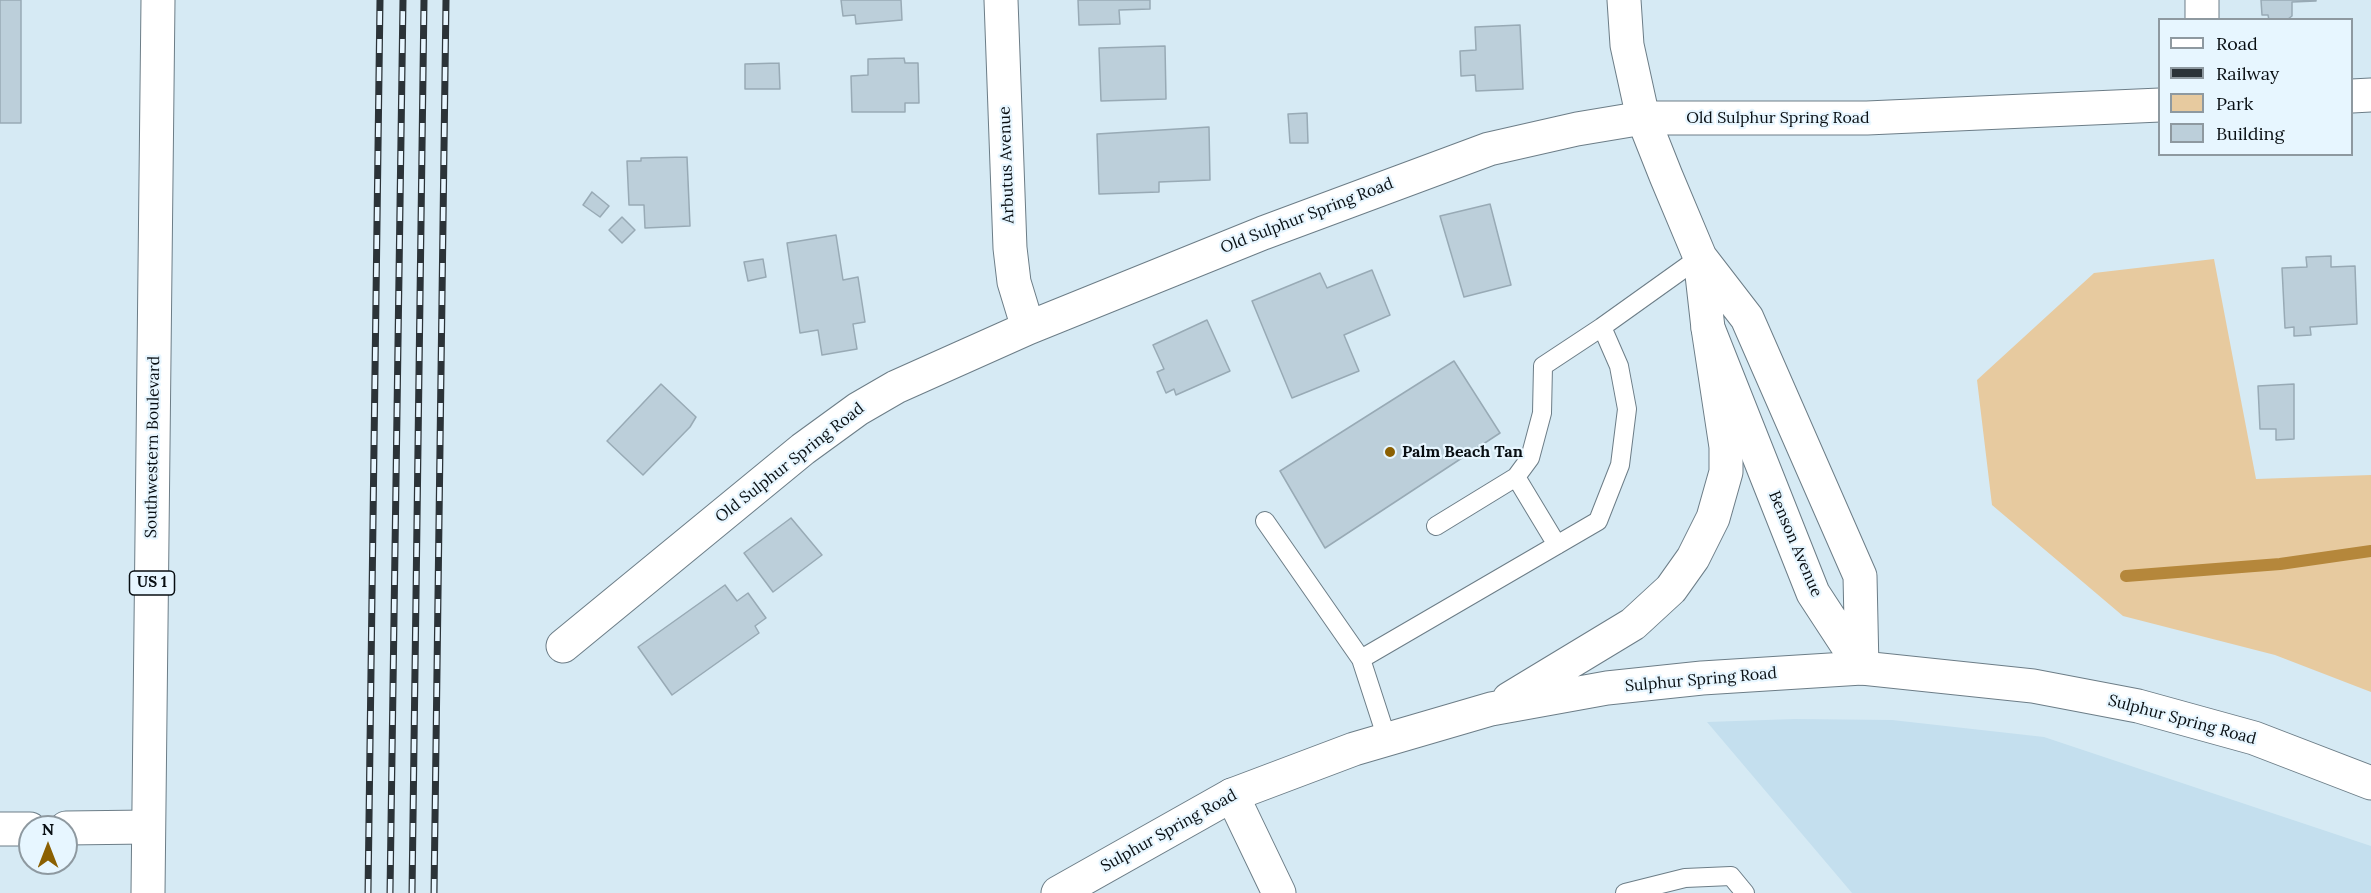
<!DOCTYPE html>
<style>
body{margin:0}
#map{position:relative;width:2371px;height:893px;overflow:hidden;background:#d6eaf4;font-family:Lora,serif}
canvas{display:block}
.legend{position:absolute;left:2158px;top:18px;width:195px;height:138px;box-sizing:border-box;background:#e7f6ff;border:2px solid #8e99a0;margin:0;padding:8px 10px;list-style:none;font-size:18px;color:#080e12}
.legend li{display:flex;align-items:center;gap:12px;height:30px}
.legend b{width:30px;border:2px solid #8e99a0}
.north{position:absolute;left:18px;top:815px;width:60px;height:60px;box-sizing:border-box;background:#e7f6ff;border:2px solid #8e99a0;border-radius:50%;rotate:0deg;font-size:16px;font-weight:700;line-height:24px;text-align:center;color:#080e12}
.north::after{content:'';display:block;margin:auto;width:21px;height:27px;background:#8b6002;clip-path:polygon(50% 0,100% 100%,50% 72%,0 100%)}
</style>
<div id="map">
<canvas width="2371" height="893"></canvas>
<ul class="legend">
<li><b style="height:8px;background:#fff"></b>Road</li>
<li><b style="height:8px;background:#2b3338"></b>Railway</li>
<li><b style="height:16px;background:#e7ca9f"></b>Park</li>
<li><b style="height:16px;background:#bccfda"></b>Building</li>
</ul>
<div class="north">N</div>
</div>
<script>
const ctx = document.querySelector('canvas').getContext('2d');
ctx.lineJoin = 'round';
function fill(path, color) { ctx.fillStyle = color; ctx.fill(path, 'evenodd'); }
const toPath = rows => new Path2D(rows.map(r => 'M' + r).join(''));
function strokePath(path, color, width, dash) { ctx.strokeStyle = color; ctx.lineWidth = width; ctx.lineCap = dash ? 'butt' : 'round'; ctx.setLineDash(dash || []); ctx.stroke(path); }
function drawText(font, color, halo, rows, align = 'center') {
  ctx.font = font + ' Lora,serif'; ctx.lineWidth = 4.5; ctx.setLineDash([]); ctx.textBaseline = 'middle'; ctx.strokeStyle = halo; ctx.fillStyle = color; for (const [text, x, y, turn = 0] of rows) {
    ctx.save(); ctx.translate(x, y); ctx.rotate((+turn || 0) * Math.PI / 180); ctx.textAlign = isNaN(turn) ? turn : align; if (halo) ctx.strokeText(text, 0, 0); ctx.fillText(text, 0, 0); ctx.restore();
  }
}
fill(toPath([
 [1795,719,1892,720,2044,737,2371,846,2371,893,1852,893,1707,722]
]), '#c4dfee');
fill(toPath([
 [2214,259,2256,479,2371,475,2371,692,2275,655,2123,616,1992,505,1977,380,2094,273]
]), '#e7ca9f');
strokePath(toPath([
 [2126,576,2280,564,2371,551]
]), '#b5873b', 12);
const building = toPath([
 [0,0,21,0,21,123,0,123,0,0],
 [841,0,901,0,902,20,856,24,855,15,843,16,841,0],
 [1078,0,1150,0,1150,9,1119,10,1120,24,1079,25,1078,0],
 [2261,0,2316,0,2316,1,2292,2,2292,16,2288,19,2269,20,2268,15,2262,15,2261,0],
 [1520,25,1523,89,1476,91,1475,75,1461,76,1460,51,1476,50,1475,27,1520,25],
 [1165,46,1166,99,1101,101,1099,48,1165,46],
 [904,58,905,63,918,63,919,103,905,103,905,112,852,112,851,76,868,75,868,59,904,58],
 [779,63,780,89,745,89,745,64,779,63],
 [1307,113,1308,143,1290,143,1288,114,1307,113],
 [1209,127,1210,180,1159,182,1159,192,1099,194,1097,134,1209,127],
 [687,157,690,226,645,228,644,205,629,205,627,161,641,161,641,158,687,157],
 [592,192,609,206,600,217,583,205,592,192],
 [1490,204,1511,285,1464,297,1440,216,1490,204],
 [622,217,635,230,622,243,609,230,622,217],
 [836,235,843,280,858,277,865,322,853,324,857,349,822,355,818,330,800,333,787,243,836,235],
 [2331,256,2331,267,2355,266,2357,324,2310,327,2311,335,2294,336,2294,327,2285,328,2282,268,2307,267,2306,257,2331,256],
 [763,259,766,277,748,281,744,262,763,259],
 [1372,270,1390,315,1344,335,1359,371,1292,398,1252,301,1320,273,1327,288,1372,270],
 [1207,320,1230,371,1176,395,1174,389,1166,393,1157,372,1164,369,1153,345,1207,320],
 [1454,361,1500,433,1325,548,1280,471,1454,361],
 [661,384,696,417,690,427,643,475,607,441,661,384],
 [2294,384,2294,439,2276,440,2276,429,2260,429,2258,386,2294,384],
 [791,518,822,555,773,592,744,553,791,518],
 [725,585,737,601,748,593,766,618,755,626,759,633,672,695,638,647,725,585]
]);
fill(building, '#bccfda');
strokePath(building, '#98aab5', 1.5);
const service = toPath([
 [1516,477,1557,545],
 [1265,521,1361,659],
 [1436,526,1516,477,1530,458,1542,413,1543,366,1602,327],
 [1387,739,1361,659,1598,521,1620,465,1627,409,1619,366,1602,327,1700,257],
 [1625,893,1685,878,1731,876,1745,893]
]);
const minor = toPath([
 [1001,0,1010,248,1014,282,1028,328],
 [2202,0,2202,20],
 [2352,96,2371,95],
 [563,646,803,449,858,409,896,387,1028,328,1263,233,1489,149,1577,129,1643,118,1867,118,2160,105],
 [1232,795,1279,893]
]);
const tertiary = toPath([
 [1624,0,1627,45,1643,118,1666,176,1700,257,1747,318,1860,576,1862,668],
 [1700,257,1708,328,1813,593,1862,668],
 [66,828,148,827],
 [0,829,30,829]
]);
const secondary = toPath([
 [1509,699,1633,624,1671,589,1693,558,1713,518,1726,472,1726,447,1708,328],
 [1058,893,1232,795,1354,749,1491,709,1607,688,1702,678,1862,668,2033,686,2138,706,2254,738,2371,783]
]);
const primary = toPath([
 [148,893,158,0]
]);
strokePath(service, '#6c7d87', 20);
strokePath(minor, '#6c7d87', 35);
strokePath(tertiary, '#6c7d87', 35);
strokePath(secondary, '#6c7d87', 35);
strokePath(primary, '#6c7d87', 35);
strokePath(service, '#fff', 18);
strokePath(minor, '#fff', 33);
strokePath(tertiary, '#fff', 33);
strokePath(secondary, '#fff', 33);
strokePath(primary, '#fff', 33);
const rail = toPath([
 [368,893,380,0],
 [390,893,403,0],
 [412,893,424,0],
 [434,893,446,0]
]);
strokePath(rail, '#2b3338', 7);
strokePath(rail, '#e7f6ff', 4.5, [14]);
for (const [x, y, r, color] of [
 [1390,452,6,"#8b6002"]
]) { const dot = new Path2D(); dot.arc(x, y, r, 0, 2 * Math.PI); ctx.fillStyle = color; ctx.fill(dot); strokePath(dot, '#e7f6ff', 2); }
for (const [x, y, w] of [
 [152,583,45]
]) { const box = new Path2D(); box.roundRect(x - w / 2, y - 12, w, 24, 4.5); ctx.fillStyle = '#e7f6ff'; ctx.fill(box); strokePath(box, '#080e12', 1.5); }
drawText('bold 15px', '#080e12', null, [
 ["US 1",152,583]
]);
drawText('16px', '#080e12', '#e7f6ff', [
 ["Old Sulphur Spring Road",1778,118],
 ["Arbutus Avenue",1007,165,-92],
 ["Old Sulphur Spring Road",1307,216,-21],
 ["Southwestern Boulevard",153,447,-89],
 ["Old Sulphur Spring Road",790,463,-38],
 ["Benson Avenue",1795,544,67],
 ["Sulphur Spring Road",1701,680,-5],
 ["Sulphur Spring Road",2182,720,15],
 ["Sulphur Spring Road",1169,831,-29]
]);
drawText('bold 16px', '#080e12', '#e7f6ff', [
 ["Palm Beach Tan",1402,452]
], 'left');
</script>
